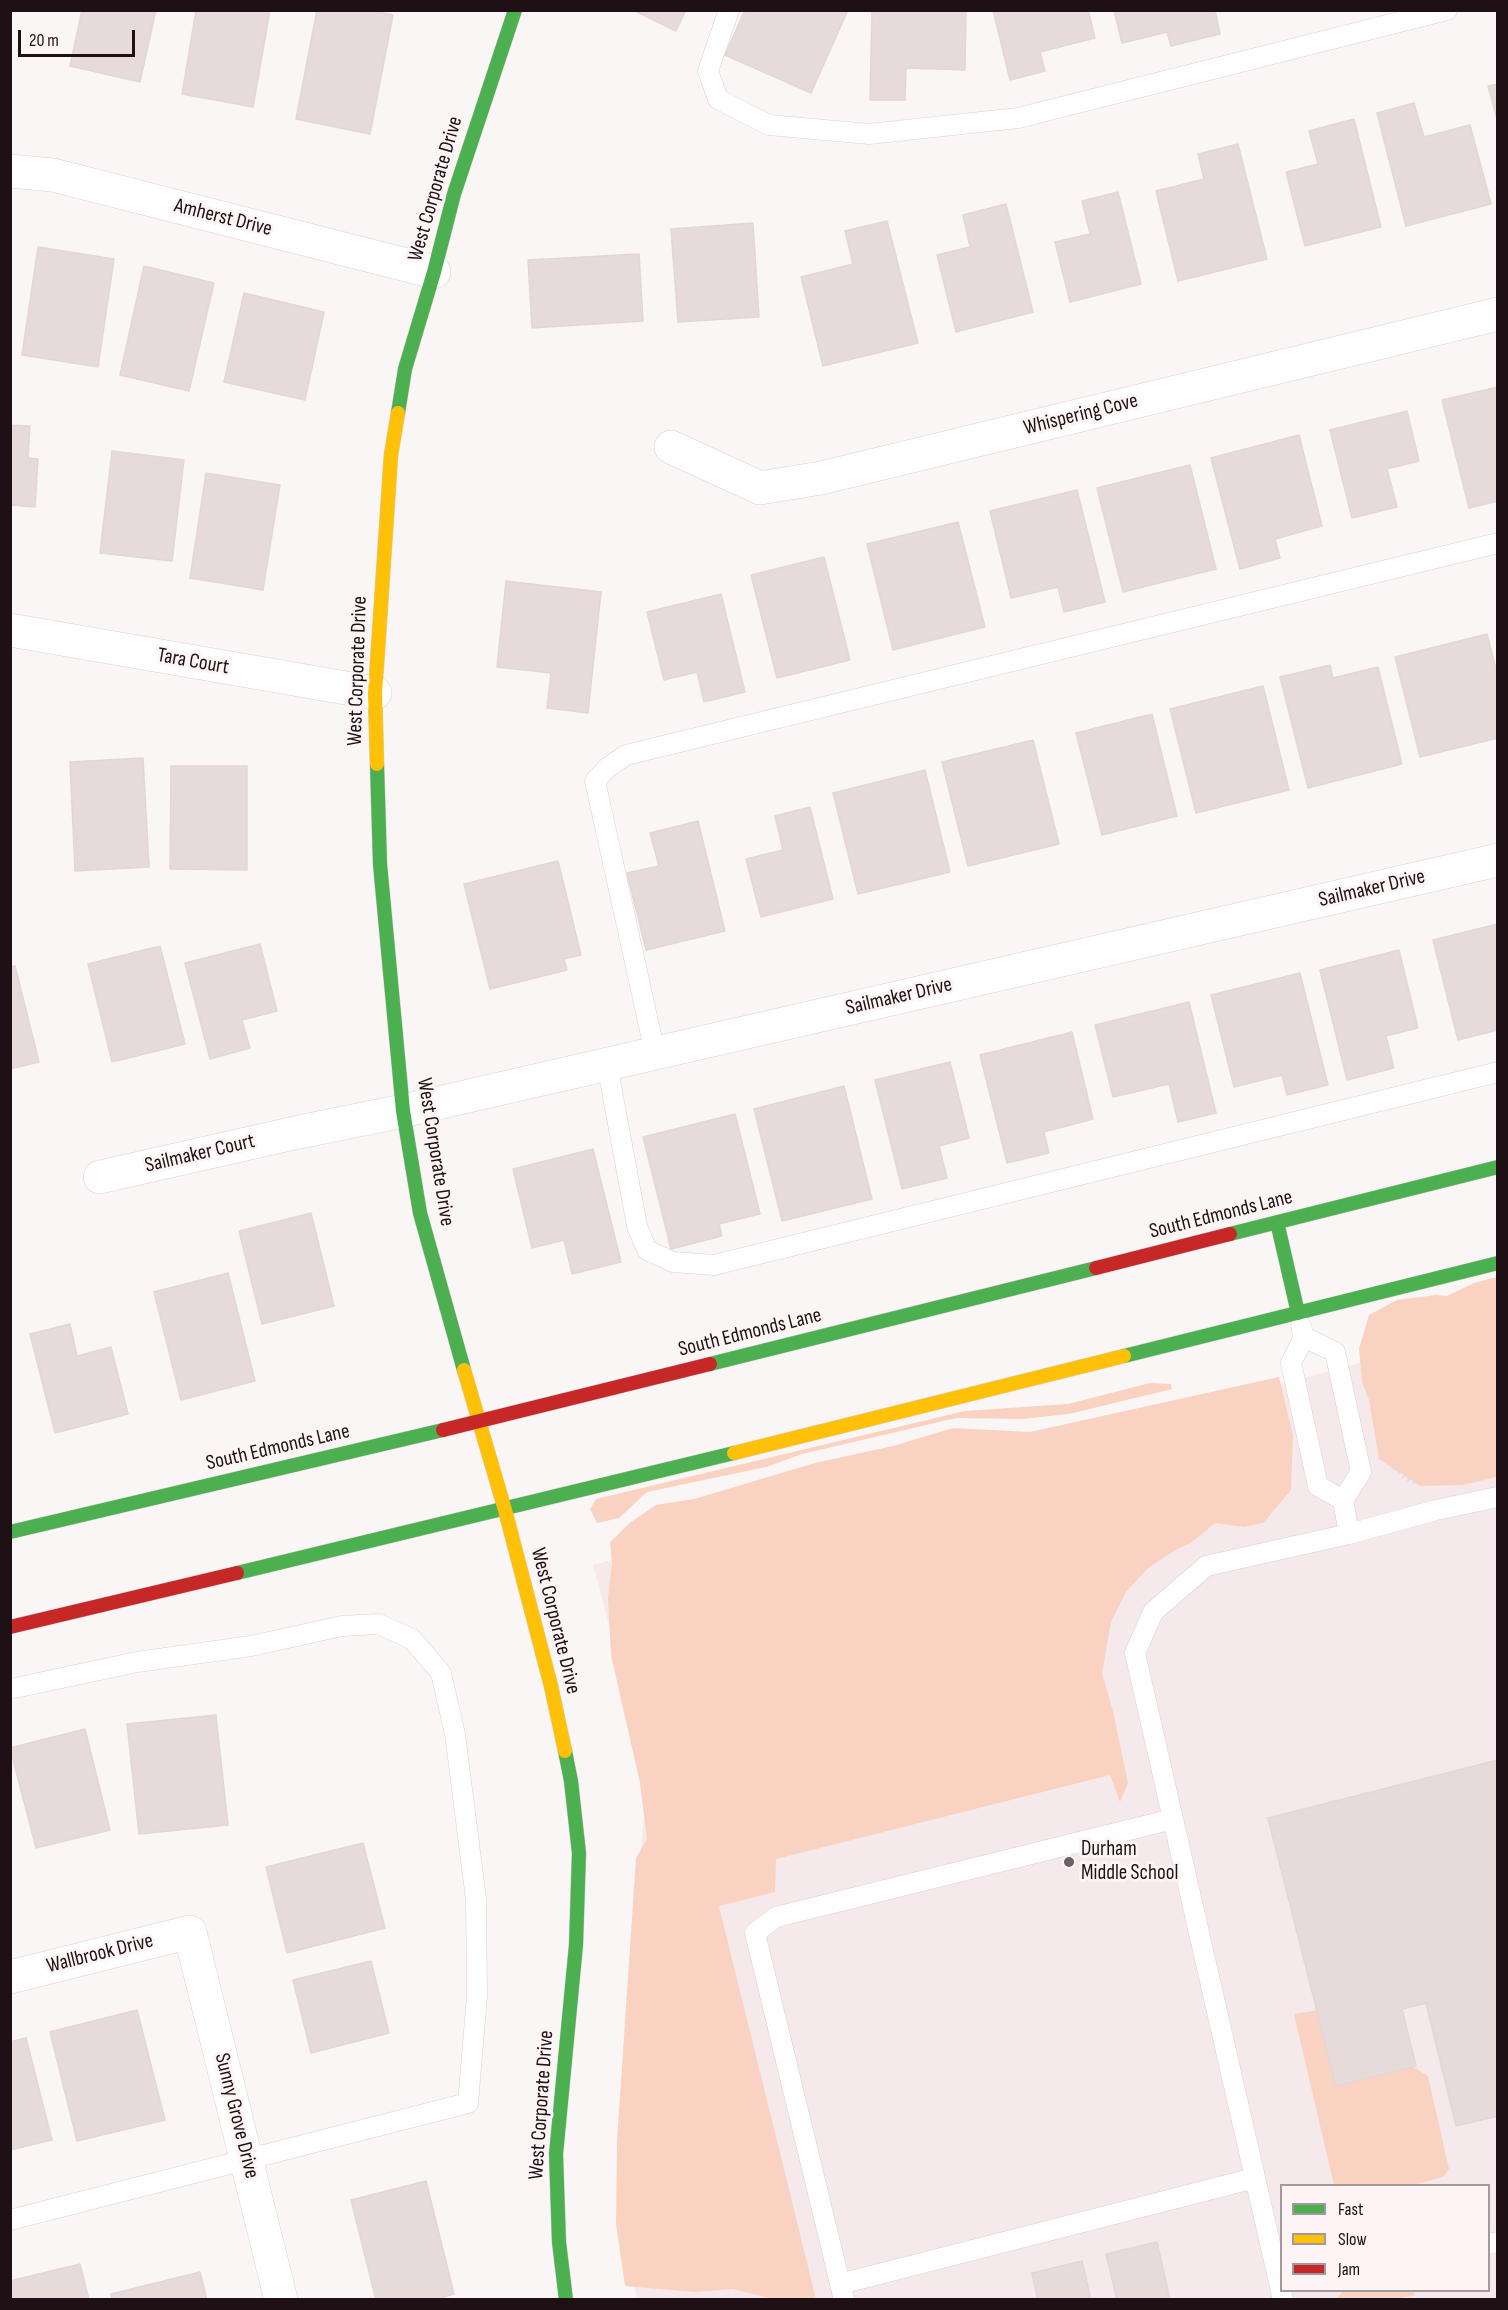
<!DOCTYPE html>
<style>
body{margin:0}
#map{position:relative;width:1508px;height:2310px;overflow:hidden;background:#faf6f6;font-family:"Sofia Sans Condensed",sans-serif}
canvas{display:block}
.frame{position:absolute;inset:0;border:12px solid #1e1014;pointer-events:none}
.legend{position:absolute;left:1280px;top:2184px;width:210px;height:108px;box-sizing:border-box;background:#fcf4f5;border:2px solid #a3999b;margin:0;padding:8px 10px;list-style:none;font-size:18px;color:#1e1014}
.legend li{display:flex;align-items:center;gap:12px;height:30px}
.legend b{width:30px;border:2px solid #a3999b}
.scale{position:absolute;left:18px;top:30px;width:117px;height:27px;box-sizing:border-box;border:3px solid #1e1014;border-top:0;padding-left:8px;font-size:18px;line-height:21px;white-space:nowrap;color:#1e1014;-webkit-text-stroke:4px #fcf4f5;paint-order:stroke}
</style>
<div id="map">
<canvas width="1508" height="2310"></canvas>
<div class="frame"></div>
<ul class="legend">
<li><b style="height:8px;background:#4caf50"></b>Fast</li>
<li><b style="height:8px;background:#ffc107"></b>Slow</li>
<li><b style="height:8px;background:#c62828"></b>Jam</li>
</ul>
<div class="scale">20 m</div>
</div>
<script>
const ctx = document.querySelector('canvas').getContext('2d');
ctx.lineJoin = 'round';
function fill(path, color) { ctx.fillStyle = color; ctx.fill(path, 'evenodd'); }
const toPath = rows => new Path2D(rows.map(r => 'M' + r).join(''));
function strokePath(path, color, width, dash) { ctx.strokeStyle = color; ctx.lineWidth = width; ctx.lineCap = dash ? 'butt' : 'round'; ctx.setLineDash(dash || []); ctx.stroke(path); }
function drawText(font, color, halo, rows, align = 'center') {
  ctx.font = font + ' "Sofia Sans Condensed",sans-serif'; ctx.lineWidth = 6; ctx.setLineDash([]); ctx.textBaseline = 'middle'; ctx.strokeStyle = halo; ctx.fillStyle = color; for (const [text, x, y, turn = 0] of rows) {
    ctx.save(); ctx.translate(x, y); ctx.rotate((+turn || 0) * Math.PI / 180); ctx.textAlign = isNaN(turn) ? turn : align; if (halo) ctx.strokeText(text, 0, 0); ctx.fillText(text, 0, 0); ctx.restore();
  }
}
fill(toPath([
 [1497,1327,1497,2299,637,2299,631,2274,632,1954,648,1770,593,1565],
 [1282,2186,1488,2186,1488,2290,1282,2290]
]), '#f6e9eb');
fill(toPath([
 [1497,1277,1497,1477,1462,1485,1420,1486,1379,1459,1369,1400,1362,1382,1359,1349,1369,1315,1397,1300,1436,1295,1447,1296,1474,1283],
 [1279,1377,1293,1436,1291,1490,1263,1523,1244,1527,1215,1523,1191,1543,1177,1549,1148,1568,1126,1592,1111,1622,1102,1673,1113,1711,1128,1783,1120,1802,1110,1775,776,1859,775,1892,719,1906,816,2299,773,2299,733,2289,695,2292,625,2286,616,2224,617,2141,636,1858,647,1839,640,1783,611,1655,608,1598,612,1564,610,1542,631,1522,656,1505,694,1499,815,1463,893,1446,953,1428,1030,1432],
 [1150,1383,1171,1384,1172,1389,1069,1414,1021,1419,956,1418,802,1454,766,1467,647,1492,619,1518,597,1523,590,1509,596,1499,965,1411,1068,1404],
 [1319,2010,1428,2076,1449,2169,1443,2177,1413,2185,1334,2185,1294,2014],
 [1344,2290,1413,2291,1415,2295,1399,2299,1336,2299]
]), '#f9d2c2');
const building = toPath([
 [82,10,156,10,140,82,70,66,82,10],
 [196,10,270,10,253,107,182,94,196,10],
 [317,10,369,10,393,15,370,134,296,119,317,10],
 [633,10,686,10,676,31,633,10],
 [745,10,848,10,811,93,725,55,745,10],
 [872,10,966,10,965,70,906,68,905,100,870,100,872,10],
 [993,10,1088,10,1095,38,1040,52,1045,71,1010,80,993,10],
 [1114,10,1215,10,1220,34,1171,46,1167,32,1122,43,1114,10],
 [1498,84,1498,123,1488,86,1498,84],
 [1414,103,1424,137,1470,125,1491,204,1406,226,1377,113,1414,103],
 [1354,119,1381,227,1305,246,1286,172,1318,164,1309,131,1354,119],
 [1238,144,1267,259,1178,281,1156,191,1204,179,1198,154,1238,144],
 [1118,192,1141,284,1070,302,1055,242,1090,234,1082,201,1118,192],
 [1006,204,1033,312,956,332,937,255,970,247,963,215,1006,204],
 [887,221,918,343,823,366,801,277,853,264,845,231,887,221],
 [753,223,759,317,678,322,671,229,753,223],
 [38,247,114,259,98,367,22,355,38,247],
 [639,254,643,321,532,328,528,260,639,254],
 [144,266,214,283,189,391,120,375,144,266],
 [244,293,324,312,305,400,224,382,244,293],
 [1498,387,1498,501,1469,508,1442,400,1498,387],
 [1407,411,1419,461,1387,469,1397,507,1352,518,1330,430,1407,411],
 [10,425,30,426,28,458,38,459,35,507,10,505,10,425],
 [1299,435,1322,526,1275,539,1280,558,1240,569,1211,458,1299,435],
 [112,451,184,460,172,561,100,553,112,451],
 [1190,465,1216,569,1123,592,1097,488,1190,465],
 [206,473,280,485,263,590,190,578,206,473],
 [1077,490,1105,602,1064,612,1058,587,1011,598,990,511,1077,490],
 [958,522,985,627,893,650,867,544,958,522],
 [824,557,850,660,777,678,751,575,824,557],
 [506,581,601,592,588,713,547,708,551,673,497,667,506,581],
 [721,594,745,692,704,702,697,672,664,680,647,612,721,594],
 [1487,634,1498,677,1498,738,1420,757,1395,657,1487,634],
 [1330,665,1333,678,1378,667,1402,764,1308,788,1280,677,1330,665],
 [1263,686,1289,790,1196,813,1170,709,1263,686],
 [1152,714,1177,816,1102,835,1076,733,1152,714],
 [1033,740,1059,844,968,866,942,762,1033,740],
 [143,758,149,867,75,871,70,762,143,758],
 [171,766,247,766,247,870,170,869,171,766],
 [925,770,950,872,858,894,833,793,925,770],
 [810,807,833,899,761,917,746,859,783,850,775,816,810,807],
 [698,821,725,931,646,950,627,873,659,866,650,833,698,821],
 [558,861,581,955,564,959,567,970,490,989,464,884,558,861],
 [1498,924,1498,1030,1458,1040,1433,940,1498,924],
 [260,944,277,1011,242,1020,250,1048,210,1059,185,963,260,944],
 [160,946,185,1044,112,1062,88,964,160,946],
 [1399,950,1418,1028,1386,1036,1394,1068,1347,1080,1320,970,1399,950],
 [15,966,39,1062,10,1069,10,967,15,966],
 [1300,973,1328,1085,1287,1095,1282,1075,1234,1087,1211,995,1300,973],
 [1189,1002,1216,1113,1178,1122,1169,1084,1113,1097,1095,1025,1189,1002],
 [1072,1032,1093,1119,1044,1132,1049,1153,1007,1163,980,1055,1072,1032],
 [950,1062,969,1138,939,1146,947,1178,902,1189,875,1080,950,1062],
 [844,1086,872,1199,782,1221,754,1109,844,1086],
 [735,1114,760,1214,719,1224,722,1236,671,1249,643,1137,735,1114],
 [593,1149,621,1262,572,1274,564,1240,532,1248,513,1169,593,1149],
 [311,1213,334,1306,262,1324,239,1231,311,1213],
 [228,1273,255,1381,181,1400,154,1292,228,1273],
 [70,1324,77,1356,111,1347,128,1414,55,1433,30,1334,70,1324],
 [216,1715,228,1825,139,1834,127,1724,216,1715],
 [85,1729,110,1830,36,1848,10,1748,85,1729],
 [1498,1760,1498,2116,1456,2126,1426,2003,1402,2009,1416,2066,1336,2086,1268,1818,1498,1760],
 [363,1843,385,1928,287,1953,266,1867,363,1843],
 [371,1961,389,2033,311,2053,293,1980,371,1961],
 [137,2010,165,2120,77,2141,50,2032,137,2010],
 [26,2038,52,2140,10,2150,10,2042,26,2038],
 [426,2181,454,2294,433,2300,376,2300,351,2200,426,2181],
 [1157,2242,1170,2300,1117,2300,1106,2254,1157,2242],
 [1082,2261,1091,2300,1038,2300,1032,2273,1082,2261],
 [80,2264,89,2300,10,2300,10,2281,80,2264],
 [200,2272,207,2300,112,2300,111,2294,200,2272]
]);
fill(building, '#e6dbda');
strokePath(building, '#e1d7d7', 1.5);
const lane = toPath([
 [729,10,708,71,718,99,769,125,869,134,1018,118,1447,10],
 [655,1053,595,781,607,768,626,755,1498,543],
 [607,1064,637,1226,647,1250,673,1262,714,1265,1498,1072],
 [1301,1326,1304,1337,1291,1363,1318,1486,1343,1500],
 [1304,1337,1335,1352,1361,1472,1343,1500,1349,1534,1436,1510,1498,1497],
 [10,1689,137,1662,251,1646,342,1626,378,1624,412,1639,441,1673,455,1734,476,1899,477,1996,468,2103,10,2220],
 [1488,2244,1498,2242],
 [840,2284,1255,2178],
 [844,2300,755,1933,776,1917,1173,1819],
 [1283,2300,1135,1653,1153,1612,1206,1566,1349,1534]
]);
const street = toPath([
 [10,171,53,175,434,272],
 [671,447,760,488,821,478,1498,314],
 [10,630,375,693],
 [100,1177,299,1132,403,1111,1498,860],
 [10,1977,190,1932,281,2300]
]);
const fast = toPath([
 [398,413,405,369,434,272,454,194,515,10],
 [377,764,380,864,403,1111,420,1213,464,1370],
 [1277,1222,1298,1313],
 [1230,1234,1498,1167],
 [1124,1356,1498,1263],
 [710,1364,1096,1268],
 [10,1532,443,1430],
 [237,1573,734,1453],
 [565,1751,571,1781,579,1853,576,1945,556,2154,559,2242,566,2300]
]);
const slow = toPath([
 [377,764,375,693,391,455,398,413],
 [464,1370,505,1510,551,1686,565,1751],
 [734,1453,1124,1356]
]);
const jam = toPath([
 [1096,1268,1230,1234],
 [443,1430,710,1364],
 [10,1627,237,1573]
]);
strokePath(lane, '#dad0d2', 21);
strokePath(street, '#dad0d2', 34);
strokePath(fast, '#dad0d2', 15);
strokePath(slow, '#dad0d2', 15);
strokePath(jam, '#dad0d2', 15);
strokePath(toPath([
 [1391,1463,1400,1475,1414,1483]
]), '#dddbdc', 4, [1.5, 4.5]);
strokePath(lane, '#fefefe', 20);
strokePath(street, '#fefefe', 33);
strokePath(fast, '#4caf50', 14);
strokePath(slow, '#ffc107', 14);
strokePath(jam, '#c62828', 14);
for (const [x, y, r, color] of [
 [1069,1862,6,"#6b6063"]
]) { const dot = new Path2D(); dot.arc(x, y, r, 0, 2 * Math.PI); ctx.fillStyle = color; ctx.fill(dot); strokePath(dot, '#fcf4f5', 2); }
drawText('21px', '#1e1014', '#fcf4f5', [
 ["West Corporate Drive",436,189,-74],
 ["Amherst Drive",223,218,14],
 ["Whispering Cove",1081,415,-14],
 ["Tara Court",193,662,10],
 ["West Corporate Drive",358,671,-88],
 ["Sailmaker Drive",1372,889,-13],
 ["Sailmaker Drive",899,997,-13],
 ["West Corporate Drive",435,1152,81],
 ["Sailmaker Court",200,1154,-13],
 ["South Edmonds Lane",1221,1215,-14],
 ["South Edmonds Lane",750,1333,-14],
 ["South Edmonds Lane",278,1448,-13],
 ["West Corporate Drive",555,1621,76],
 ["Wallbrook Drive",100,1954,-14],
 ["West Corporate Drive",542,2105,-86],
 ["Sunny Grove Drive",236,2116,76]
]);
drawText('21px', '#1e1014', '#fcf4f5', [
 ["Durham",1081,1850],
 ["Middle School",1081,1874]
], 'left');
</script>
